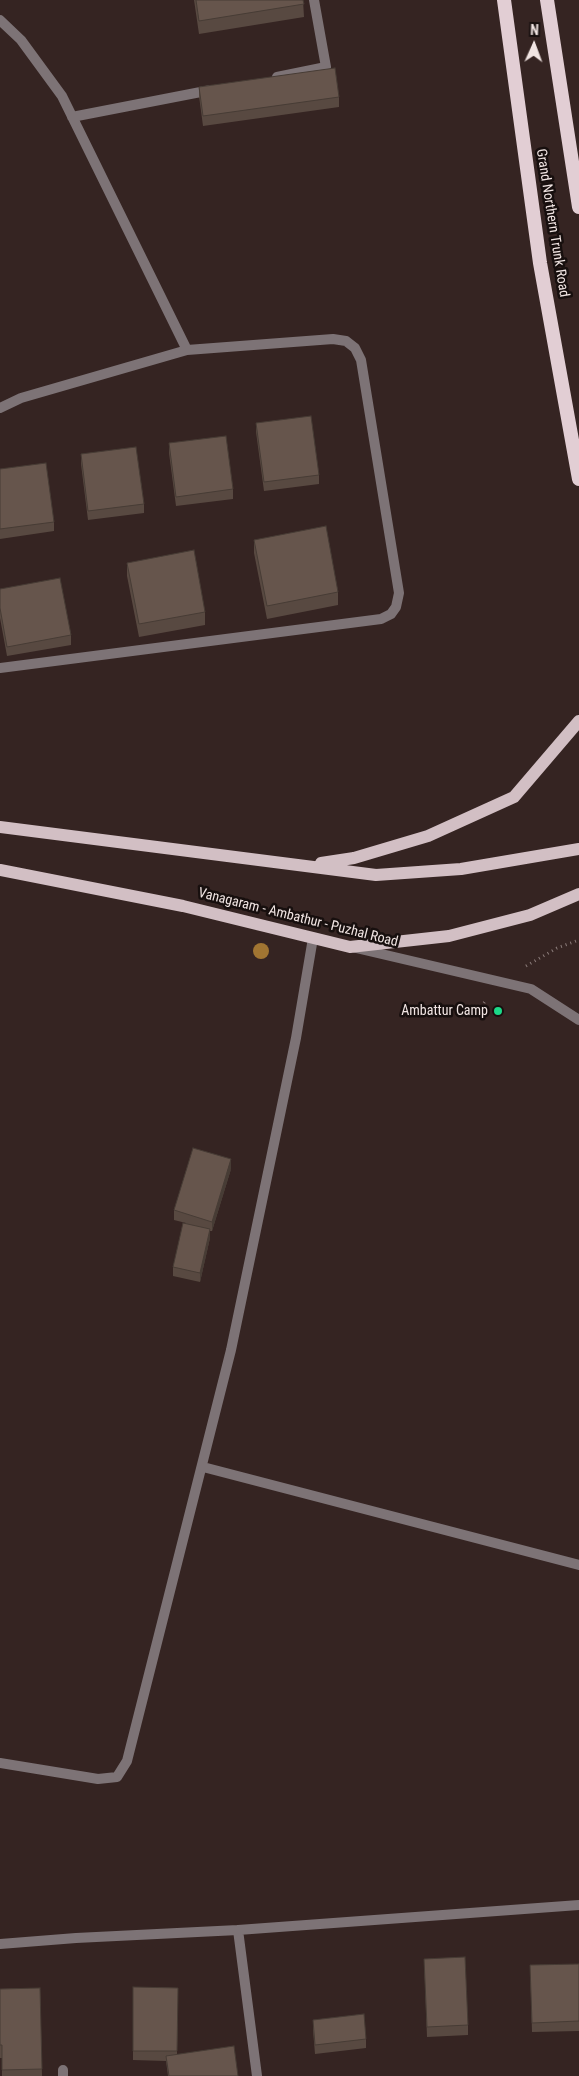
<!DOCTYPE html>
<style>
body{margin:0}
#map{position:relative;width:579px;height:2076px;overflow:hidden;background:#352422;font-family:"Roboto Condensed",sans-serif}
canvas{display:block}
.north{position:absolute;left:509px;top:20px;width:50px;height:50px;-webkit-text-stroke:4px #170f0e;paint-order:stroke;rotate:2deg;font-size:14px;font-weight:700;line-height:20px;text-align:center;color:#f1e5e3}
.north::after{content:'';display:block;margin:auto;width:18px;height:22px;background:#f1e5e3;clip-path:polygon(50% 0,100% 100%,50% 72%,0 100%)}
</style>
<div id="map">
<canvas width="579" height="2076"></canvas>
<div class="north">N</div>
</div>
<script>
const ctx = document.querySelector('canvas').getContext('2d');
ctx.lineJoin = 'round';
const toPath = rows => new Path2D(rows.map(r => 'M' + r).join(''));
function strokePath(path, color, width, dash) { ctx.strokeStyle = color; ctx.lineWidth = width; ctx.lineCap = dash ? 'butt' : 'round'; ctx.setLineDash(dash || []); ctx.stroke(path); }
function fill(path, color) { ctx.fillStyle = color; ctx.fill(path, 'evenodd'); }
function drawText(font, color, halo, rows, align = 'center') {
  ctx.font = font + ' "Roboto Condensed",sans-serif'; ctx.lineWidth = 5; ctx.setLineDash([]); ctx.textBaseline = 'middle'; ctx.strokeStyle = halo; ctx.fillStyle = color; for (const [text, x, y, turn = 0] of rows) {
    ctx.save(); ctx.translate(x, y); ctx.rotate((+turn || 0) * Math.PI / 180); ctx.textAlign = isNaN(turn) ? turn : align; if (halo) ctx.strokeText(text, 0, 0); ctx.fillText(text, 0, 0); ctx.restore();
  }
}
strokePath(toPath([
 [526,966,557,948,579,940],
 [481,1007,486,1000]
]), '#8c7d7b', 3, [1, 4]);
strokePath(toPath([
 [0,20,21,40,62,96,187,350,21,398,0,408],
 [277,77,326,67,314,0],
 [72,117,211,90],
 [0,668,381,619,391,614,396,607,399,593,361,360,355,348,346,341,333,339,187,350],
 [203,1467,579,1565],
 [0,1763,98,1779,117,1777,127,1761,231,1350,296,1038,313,938]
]), '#7d7376', 10);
strokePath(toPath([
 [238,1930,257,2076],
 [0,1944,76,1938,238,1930,579,1905],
 [63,2070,63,2076]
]), '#7d7376', 10);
strokePath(toPath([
 [356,948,531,989,579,1020]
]), '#7d7376', 10);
strokePath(toPath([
 [0,827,376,875,461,869,579,849],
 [321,863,354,858,428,836,514,797,579,721],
 [0,870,183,906,350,947,449,936,530,915,579,894]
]), '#d2bfc4', 12);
strokePath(toPath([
 [504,0,540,263,579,479],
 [547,0,579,207]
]), '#e2ced4', 14);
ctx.fillStyle = '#a17532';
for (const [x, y] of [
 [261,951]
]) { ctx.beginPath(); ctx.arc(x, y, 8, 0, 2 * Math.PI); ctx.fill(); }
fill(toPath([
 [194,0,303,0,304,17,199,34],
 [199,87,339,97,339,107,203,126,199,96],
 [256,423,319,475,319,484,264,491,256,432],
 [169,443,233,489,233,499,176,506,169,453],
 [81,454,144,504,144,513,88,520,81,464],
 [0,469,54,522,54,531,0,539],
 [254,540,338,592,338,605,267,619,254,553],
 [127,563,205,612,205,625,139,637,127,576],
 [0,589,71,635,71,645,7,656,0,618],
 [231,1169,212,1231,210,1231,210,1238,200,1282,173,1276,173,1267,186,1223,174,1220,174,1210],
 [424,1959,468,2025,468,2035,427,2037],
 [530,1965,579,1982,579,2031,532,2032],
 [133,1987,178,1988,177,2054,238,2076,168,2076,166,2061,133,2060],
 [40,1988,42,2076,2,2076,2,2058,0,2058,0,1989],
 [313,2020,366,2039,366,2048,315,2054,313,2030]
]), '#584941');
fill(toPath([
 [231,1159,231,1169,212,1231,212,1222],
 [210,1229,210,1238,200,1282,200,1273]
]), '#473c35');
const building = toPath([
 [196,0,303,0,304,4,199,21,196,0],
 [335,68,339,97,203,116,199,87,335,68],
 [311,416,319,475,264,482,256,423,311,416],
 [226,436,233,489,176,497,169,443,226,436],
 [136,447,144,504,88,511,81,454,136,447],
 [46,463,54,522,0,529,0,469,46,463],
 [326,526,338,592,267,606,254,540,326,526],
 [194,550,205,612,139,624,127,563,194,550],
 [60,578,71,635,7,647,0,608,0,589,60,578],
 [193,1148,231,1159,212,1222,174,1210,193,1148],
 [183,1223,210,1229,200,1273,173,1267,183,1223],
 [465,1957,468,2025,427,2027,424,1959,465,1957],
 [579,1964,579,2021,532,2023,530,1965,579,1964],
 [133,1987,178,1988,177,2051,133,2051,133,1987],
 [40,1988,42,2069,2,2070,2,2045,0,2045,0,1989,40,1988],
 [364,2014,366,2039,315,2045,313,2020,364,2014],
 [234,2046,238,2076,169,2076,166,2056,234,2046]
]);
fill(building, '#66554c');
strokePath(building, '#473c35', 1);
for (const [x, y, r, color] of [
 [498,1011,5,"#1bd988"]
]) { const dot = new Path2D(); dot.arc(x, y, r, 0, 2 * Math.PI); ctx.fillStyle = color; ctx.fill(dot); strokePath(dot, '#170f0e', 2); }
drawText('14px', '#f1e5e3', '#170f0e', [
 ["Grand Northern Trunk Road",552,223,81],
 ["Vanagaram - Ambathur - Puzhal Road",298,918,14]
]);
drawText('14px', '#f1e5e3', '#170f0e', [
 ["Ambattur Camp",488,1011]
], 'right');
</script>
